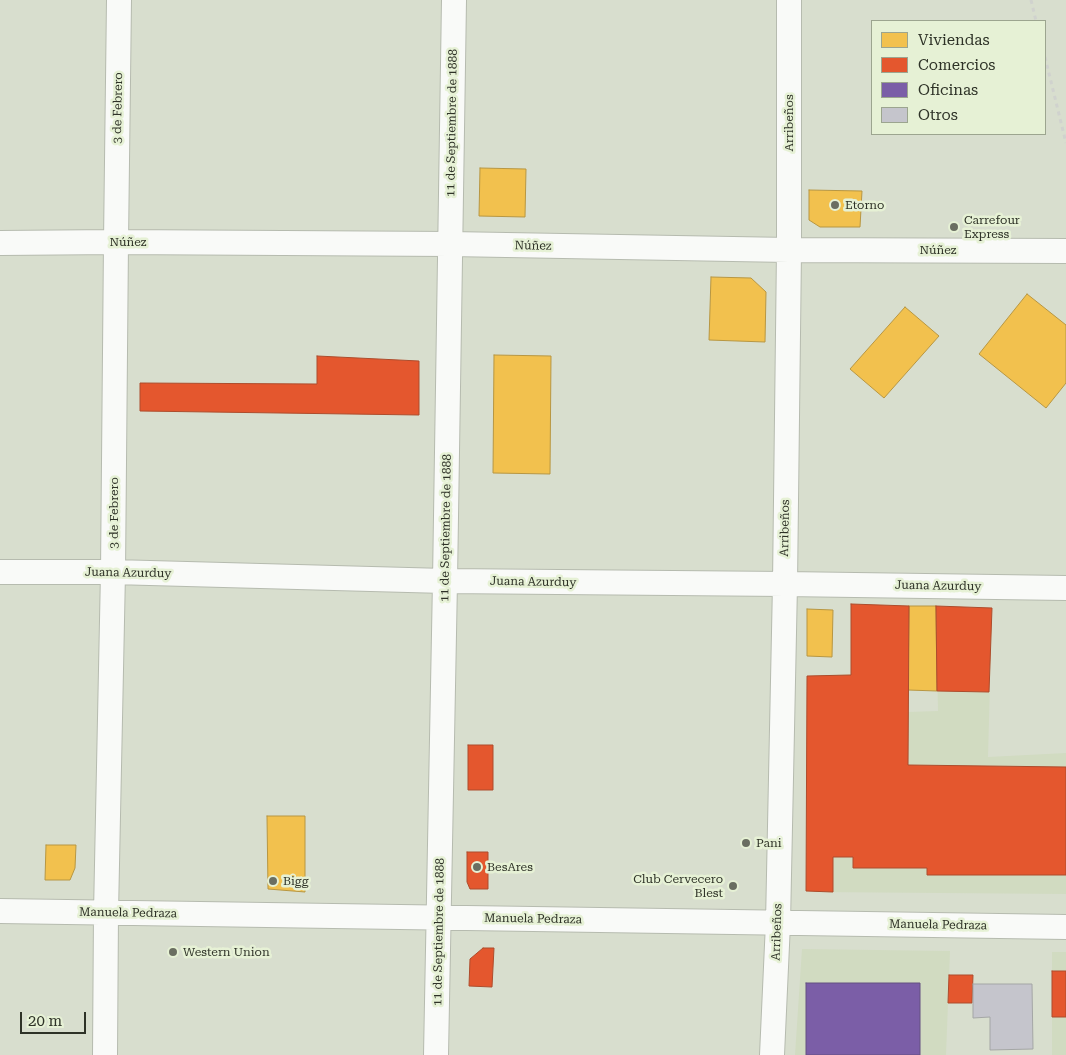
<!DOCTYPE html>
<meta charset="utf-8">
<style>
body{margin:0}
#map{position:relative;width:1066px;height:1055px;overflow:hidden;background:#d8dece;font-family:"Roboto Serif",serif}
canvas{display:block}
.legend{position:absolute;left:871px;top:20px;width:175px;height:115px;box-sizing:border-box;background:#e6f1d5;border:1px solid #9ca58f;margin:0;padding:6px 9px;list-style:none;font-size:15px;color:#2e3227}
.legend li{display:flex;align-items:center;gap:10px;height:25px}
.legend b{width:25px;border:1px solid #9ca58f}
.scale{position:absolute;left:20px;top:1012px;width:66px;height:22px;box-sizing:border-box;border:2px solid #2e3227;border-top:0;padding-left:6px;font-size:15px;line-height:18px;white-space:nowrap;color:#2e3227;-webkit-text-stroke:4px #e6f1d5;paint-order:stroke}
</style>
<div id="map">
<canvas width="1066" height="1055"></canvas>
<ul class="legend">
<li><b style="height:14px;background:#f2c14e"></b>Viviendas</li>
<li><b style="height:14px;background:#e4572e"></b>Comercios</li>
<li><b style="height:14px;background:#7b5ea7"></b>Oficinas</li>
<li><b style="height:14px;background:#c5c5cc"></b>Otros</li>
</ul>
<div class="scale">20 m</div>
</div>
<script>
const ctx = document.querySelector('canvas').getContext('2d');
ctx.lineJoin = 'round';
function fill(path, color) { ctx.fillStyle = color; ctx.fill(path, 'evenodd'); }
const toPath = rows => new Path2D(rows.map(r => 'M' + r).join(''));
function strokePath(path, color, width, dash) { ctx.strokeStyle = color; ctx.lineWidth = width; ctx.lineCap = dash ? 'butt' : 'round'; ctx.setLineDash(dash || []); ctx.stroke(path); }
function drawText(font, color, halo, rows, align = 'center') {
  ctx.font = font + ' "Roboto Serif",serif'; ctx.lineWidth = 5; ctx.setLineDash([]); ctx.textBaseline = 'middle'; ctx.strokeStyle = halo; ctx.fillStyle = color; for (const [text, x, y, turn = 0] of rows) {
    ctx.save(); ctx.translate(x, y); ctx.rotate((+turn || 0) * Math.PI / 180); ctx.textAlign = isNaN(turn) ? turn : align; if (halo) ctx.strokeText(text, 0, 0); ctx.fillText(text, 0, 0); ctx.restore();
  }
}
fill(toPath([
 [851,604,909,606,908,712,938,711,936,606,992,608,988,757,1066,753,1066,894,814,892,806,883,807,676,851,674],
 [802,949,950,951,946,1055,795,1055],
 [1052,952,1066,952,1066,1055,1052,1055]
]), '#d1dbc1');
const homes = toPath([
 [480,168,526,169,525,217,479,216,480,168],
 [809,190,862,191,860,227,820,227,809,220,809,190],
 [711,277,751,278,766,292,765,342,709,340,711,277],
 [1027,294,1066,325,1066,383,1046,408,979,354,1027,294],
 [905,307,939,336,884,398,850,369,905,307],
 [494,355,551,356,550,474,493,473,494,355],
 [909,606,936,606,937,691,908,690,909,606],
 [807,609,833,610,832,657,807,656,807,609],
 [267,816,305,816,305,892,268,889,267,816],
 [46,845,76,845,75,868,70,880,45,880,46,845]
]);
fill(homes, '#f2c14e');
strokePath(homes, '#b79642', 1);
const shops = toPath([
 [317,356,419,361,419,415,140,411,140,383,317,384,317,356],
 [851,604,909,606,908,765,1066,767,1066,875,927,875,927,868,853,868,853,857,833,857,833,892,806,891,807,676,851,675,851,604],
 [936,606,992,608,989,692,937,691,936,606],
 [468,745,493,745,493,790,468,790,468,745],
 [467,852,488,852,488,889,470,889,467,882,467,852],
 [483,948,494,948,492,987,469,986,470,959,483,948],
 [1052,971,1066,971,1066,1017,1052,1017,1052,971],
 [949,975,973,975,972,1003,948,1003,949,975]
]);
fill(shops, '#e4572e');
strokePath(shops, '#ad4c2c', 1);
const offices = toPath([
 [806,983,920,983,920,1055,806,1055,806,983]
]);
fill(offices, '#7b5ea7');
strokePath(offices, '#645181', 1);
const building = toPath([
 [973,984,1032,984,1033,1049,990,1050,990,1017,973,1018,973,984]
]);
fill(building, '#c5c5cc');
strokePath(building, '#a4a6a5', 1);
const minor = toPath([
 [0,243,116,242,450,244,789,250,1066,251],
 [0,572,113,572,445,581,785,584,1066,588],
 [0,911,1066,927],
 [105,1055,106,913,113,572,116,242,119,0],
 [436,1055,445,581,454,0],
 [772,1055,778,923,785,584,789,250,789,0]
]);
strokePath(minor, '#b6bbaf', 26);
strokePath(toPath([
 [1031,0,1036,21],
 [1045,57,1066,143]
]), '#d0d2ce', 3, [4, 4]);
strokePath(minor, '#f9faf8', 24);
for (const [x, y, r, color] of [
 [835,205,5,"#6a6e61"],
 [954,227,5,"#6a6e61"],
 [746,843,5,"#6a6e61"],
 [477,867,5,"#6a6e61"],
 [273,881,5,"#6a6e61"],
 [733,886,5,"#6a6e61"],
 [173,952,5,"#6a6e61"]
]) { const dot = new Path2D(); dot.arc(x, y, r, 0, 2 * Math.PI); ctx.fillStyle = color; ctx.fill(dot); strokePath(dot, '#e6f1d5', 2); }
drawText('12px', '#2e3227', '#e6f1d5', [
 ["3 de Febrero",118,108,-89],
 ["11 de Septiembre de 1888",452,123,-89],
 ["Arribeños",789,123,-90],
 ["Núñez",128,242],
 ["Núñez",533,246,1],
 ["Núñez",938,250],
 ["3 de Febrero",114,513,-90],
 ["11 de Septiembre de 1888",446,528,-89],
 ["Arribeños",785,528,-89],
 ["Juana Azurduy",128,573,1],
 ["Juana Azurduy",533,582,1],
 ["Juana Azurduy",938,586,1],
 ["Manuela Pedraza",128,913,1],
 ["Manuela Pedraza",533,919,1],
 ["Manuela Pedraza",938,925,1],
 ["11 de Septiembre de 1888",439,932,-89],
 ["Arribeños",777,932,-88]
]);
drawText('12px', '#2e3227', '#e6f1d5', [
 ["Etorno",845,205],
 ["Carrefour",964,220],
 ["Express",964,234],
 ["Pani",756,843],
 ["BesAres",487,867],
 ["Club Cervecero",723,879,"right"],
 ["Blest",723,893,"right"],
 ["Bigg",283,881],
 ["Western Union",183,952]
], 'left');
</script>
